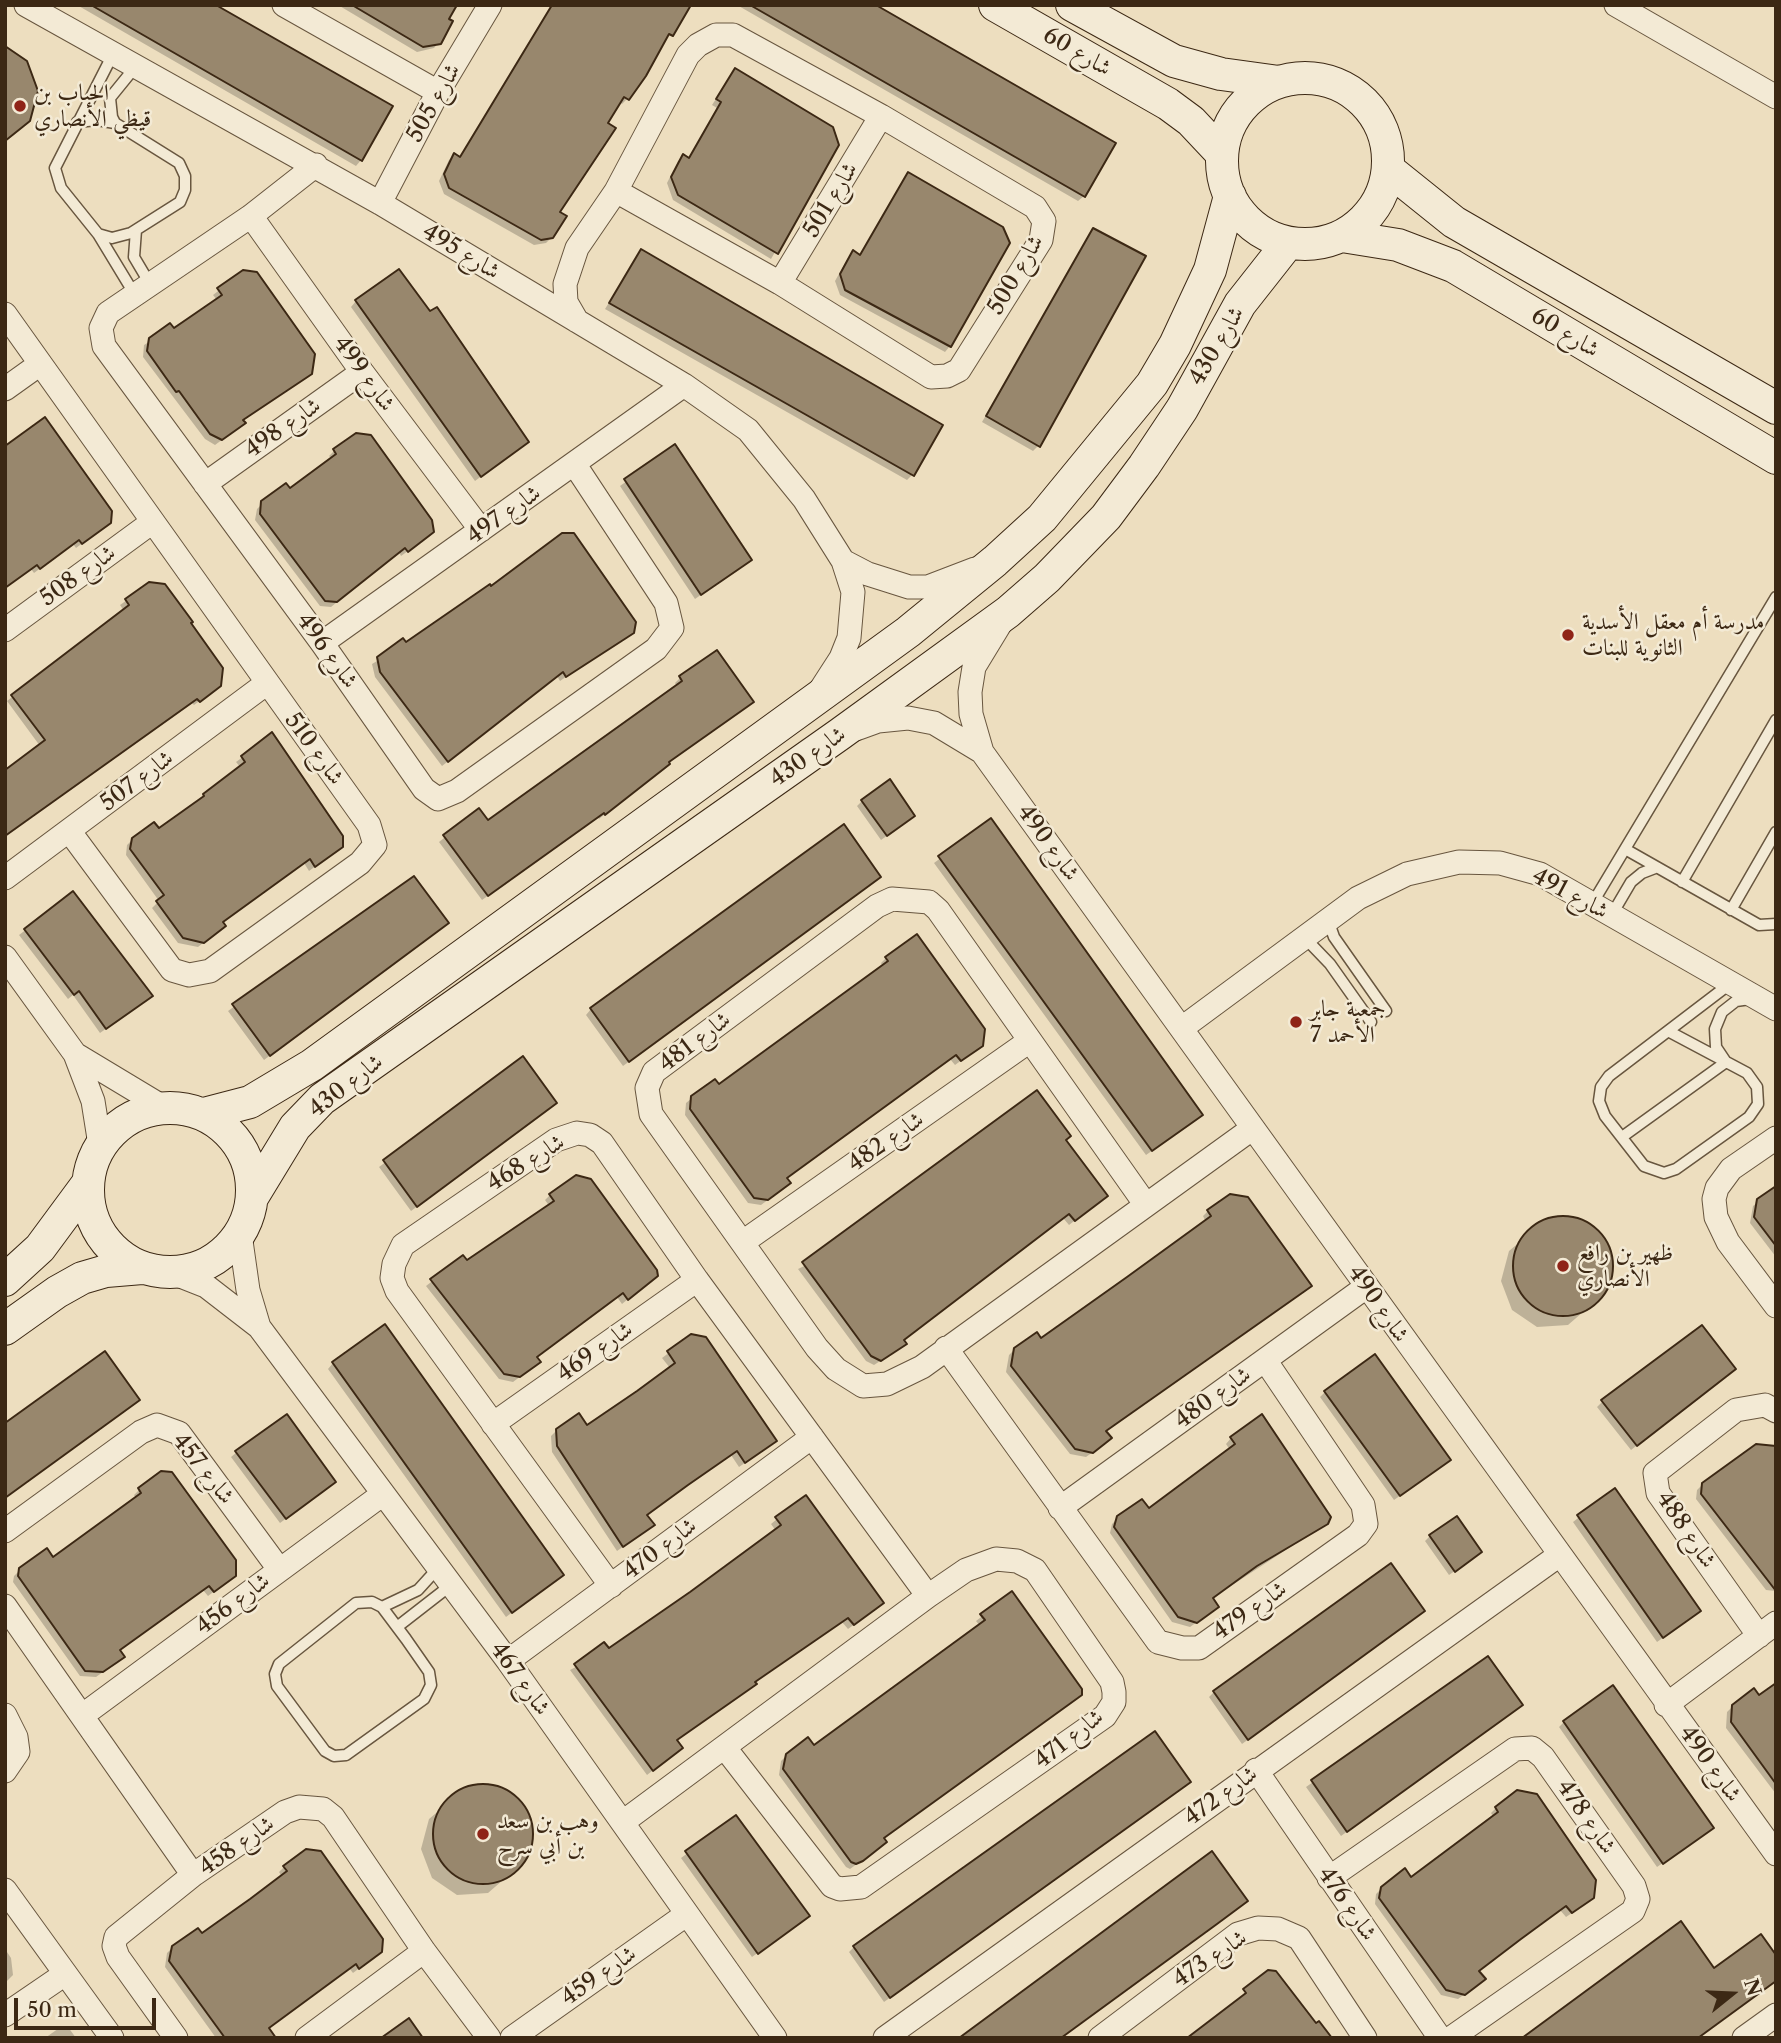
<!DOCTYPE html>
<meta charset="utf-8">
<style>
body{margin:0}
#map{position:relative;width:1781px;height:2043px;overflow:hidden;background:#eddebf;font-family:"Libre Caslon Text",serif}
canvas{display:block}
.frame{position:absolute;inset:0;border:7px solid #3c2814;pointer-events:none}
.north{position:absolute;left:1697px;top:1959px;width:70px;height:70px;-webkit-text-stroke:5px #f3ead5;paint-order:stroke;rotate:72deg;font-size:19px;font-weight:700;line-height:28px;text-align:center;color:#3c2814}
.north::after{content:'';display:block;margin:auto;width:24px;height:32px;background:#3c2814;clip-path:polygon(50% 0,100% 100%,50% 72%,0 100%)}
.scale{position:absolute;left:14px;top:1998px;width:142px;height:32px;box-sizing:border-box;border:4px solid #3c2814;border-top:0;padding-left:9px;font-size:21px;line-height:24px;white-space:nowrap;color:#3c2814;-webkit-text-stroke:5px #f3ead5;paint-order:stroke}
</style>
<div id="map">
<canvas width="1781" height="2043"></canvas>
<div class="frame"></div>
<div class="north">N</div>
<div class="scale">50 m</div>
</div>
<script>
const ctx = document.querySelector('canvas').getContext('2d');
ctx.lineJoin = 'round';
function fill(path, color) { ctx.fillStyle = color; ctx.fill(path, 'evenodd'); }
const toPath = rows => new Path2D(rows.map(r => 'M' + r).join(''));
function strokePath(path, color, width, dash) { ctx.strokeStyle = color; ctx.lineWidth = width; ctx.lineCap = dash ? 'butt' : 'round'; ctx.setLineDash(dash || []); ctx.stroke(path); }
function drawText(font, color, halo, rows, align = 'center') {
  ctx.font = font + ' "Libre Caslon Text",Amiri,serif'; ctx.lineWidth = 5; ctx.setLineDash([]); ctx.textBaseline = 'middle'; ctx.strokeStyle = halo; ctx.fillStyle = color; for (const [text, x, y, turn = 0] of rows) {
    ctx.save(); ctx.translate(x, y); ctx.rotate((+turn || 0) * Math.PI / 180); ctx.textAlign = isNaN(turn) ? turn : align; if (halo) ctx.strokeText(text, 0, 0); ctx.fillText(text, 0, 0); ctx.restore();
  }
}
fill(toPath([
 [77,5,215,5,361,160,356,166],
 [338,5,455,5,439,42,434,48,417,52],
 [689,5,627,99,622,104,619,102,557,213,552,237,546,243,534,245,444,194,439,181,449,160,454,155,459,158,541,27],
 [737,5,873,5,1084,196,1078,201],
 [735,70,837,144,771,259,673,200,667,183,678,161,683,156,688,159,717,108,712,105],
 [908,174,950,346,945,352,840,295,835,281,848,258,853,253,859,256],
 [1093,231,1039,445,1033,451,982,422],
 [641,251,912,475,907,480,605,309],
 [243,272,310,373,242,421,238,428,215,445,205,439,143,357,144,345,217,300,213,295],
 [356,301,527,442,475,481,351,307],
 [675,446,744,565,695,599,620,486],
 [5,449,103,528,76,548,73,544,34,573,31,569,5,588],
 [334,451,426,538,401,556,399,552,331,607,320,606,255,520,257,509,263,503,290,491,332,459,329,456],
 [150,584,213,691,194,705,191,702,5,836,5,771,40,746,7,701,124,611,120,605],
 [632,632,560,681,557,676,442,766,375,677,372,664,406,644],
 [680,678,752,702,667,763,599,819,598,817,482,900,439,842,479,810,488,822,677,686,675,683],
 [272,735,335,852,309,871,304,863,221,923,218,931,198,947,178,943,152,908,159,901,126,855,127,845,133,839,158,830,241,768,236,762],
 [862,801,908,821,881,840,857,806],
 [990,821,1196,1120,1146,1155,934,863],
 [414,878,441,928,264,1060,228,1011],
 [874,882,623,1066,586,1015,591,1009],
 [73,894,145,1001,100,1033,73,995,68,999,19,935],
 [886,958,981,1046,955,1065,950,1059,786,1178,784,1188,761,1205,748,1203,685,1115,686,1103,692,1098,719,1086,883,967,881,963],
 [523,1059,550,1108,411,1211,379,1167],
 [1064,1140,1100,1201,1069,1225,1063,1218,903,1341,899,1349,874,1365,866,1361,798,1269],
 [1776,1188,1776,1257,1750,1223,1753,1206],
 [550,1195,650,1281,622,1304,617,1297,536,1358,533,1367,513,1382,499,1379,426,1286,463,1257,467,1262,550,1207,545,1200],
 [1208,1211,1304,1291,1105,1432,1104,1444,1086,1457,1070,1454,1006,1372,1009,1355,1015,1349,1040,1340,1206,1222,1203,1216],
 [1576,1218,1602,1235,1613,1264,1605,1293,1568,1325,1537,1327,1512,1310,1501,1281,1509,1251,1546,1220],
 [691,1336,770,1446,739,1467,731,1455,646,1516,647,1530,617,1551,552,1452,551,1436,557,1430,587,1428,670,1368,662,1358],
 [333,1363,556,1580,506,1617,328,1369],
 [1729,1374,1631,1450,1597,1407,1603,1401],
 [1325,1392,1444,1465,1394,1500,1320,1397],
 [1231,1438,1327,1523,1211,1599,1211,1612,1190,1627,1172,1622,1110,1533,1112,1524,1118,1518,1149,1511,1230,1450,1226,1444],
 [237,1452,329,1487,280,1523,231,1457],
 [1703,1484,1776,1590,1775,1591,1766,1590,1696,1499,1697,1490],
 [139,1490,228,1581,208,1596,203,1590,118,1651,117,1662,96,1677,80,1676,13,1582,14,1576,20,1570,53,1559,136,1498,134,1495],
 [1614,1490,1694,1616,1657,1642,1573,1522],
 [777,1519,877,1608,848,1629,842,1622,753,1683,749,1689,675,1741,675,1753,647,1775,570,1670,608,1650,776,1531,771,1524],
 [1430,1536,1475,1557,1449,1575,1425,1541],
 [1011,1594,880,1847,850,1869,846,1867,779,1775,781,1761,787,1755,813,1747,980,1626,976,1621],
 [1417,1616,1242,1744,1209,1697,1214,1692],
 [1488,1658,1521,1705,1341,1836,1306,1787],
 [1776,1685,1776,1794,1726,1728,1727,1712,1733,1706,1759,1697],
 [1564,1722,1706,1833,1657,1867,1559,1727],
 [1189,1782,884,2002,849,1952,854,1947],
 [496,1786,522,1803,532,1832,524,1862,488,1893,457,1895,432,1878,421,1849,429,1819,466,1788],
 [1496,1808,1587,1903,1566,1917,1560,1910,1513,1944,1478,1971,1478,1984,1458,1999,1441,1995,1375,1904,1376,1894,1382,1888,1410,1879,1494,1818,1491,1813],
 [736,1817,802,1921,752,1957,681,1858],
 [284,1867,374,1957,353,1973,349,1968,268,2029,265,2038,216,2038,165,1967,167,1953,173,1947,201,1936,282,1877,279,1872],
 [5,1949,11,1958,13,1975,5,1983],
 [62,2026,68,2027,76,2038,45,2038]
]), '#0003');
const building = toPath([
 [91,5,216,5,393,106,362,161,91,5],
 [352,5,457,5,449,19,453,21,441,44,423,47,352,5],
 [552,5,691,5,673,36,669,34,646,76,629,100,624,97,608,123,616,128,560,212,567,216,553,238,541,240,449,188,444,174,454,153,460,157,552,5],
 [750,5,876,5,1116,143,1085,197,750,5],
 [5,46,27,61,38,91,30,121,5,141,5,46],
 [735,68,833,127,839,145,778,254,678,195,671,177,683,154,689,158,721,102,716,99,735,68],
 [908,172,1003,227,1010,243,951,347,845,290,840,274,853,250,860,255,908,172],
 [1093,228,1146,256,1040,447,986,416,1093,228],
 [641,249,943,425,914,476,609,303,641,249],
 [399,269,430,311,437,307,529,442,481,477,355,300,399,269],
 [243,270,257,272,315,354,312,374,243,420,246,423,222,440,210,434,179,391,176,392,147,351,149,338,170,323,174,328,222,295,217,288,243,270],
 [45,417,112,511,111,523,82,544,79,540,40,569,37,565,5,588,5,446,45,417],
 [356,433,371,435,432,520,434,532,408,552,405,548,337,602,325,601,260,514,261,501,286,483,290,488,336,454,333,449,356,433],
 [675,444,752,560,701,595,624,479,675,444],
 [562,533,574,533,636,622,634,633,566,677,563,672,448,762,380,672,377,657,403,638,406,642,490,584,491,586,562,533],
 [149,582,165,584,193,622,191,623,223,668,221,686,200,702,197,699,5,836,5,770,45,740,11,695,129,605,125,599,149,582],
 [717,650,754,702,669,762,670,764,605,815,604,813,488,896,443,835,479,808,488,820,682,681,679,676,717,650],
 [272,732,343,836,343,847,315,867,310,859,223,922,226,926,204,943,183,938,156,901,164,895,130,849,132,838,154,822,159,828,204,796,203,794,245,762,241,756,272,732],
 [890,779,915,816,887,836,861,800,890,779],
 [991,818,1203,1115,1152,1151,938,856,991,818],
 [844,824,881,877,629,1062,590,1008,844,824],
 [414,876,449,923,270,1056,232,1004,414,876],
 [73,891,153,996,106,1029,79,991,74,995,24,929,73,891],
 [917,934,985,1029,983,1046,961,1061,956,1055,787,1178,791,1183,768,1200,754,1198,690,1109,691,1096,715,1079,719,1084,888,961,885,957,917,934],
 [523,1056,557,1103,417,1207,383,1160,523,1056],
 [1037,1090,1071,1136,1066,1140,1108,1196,1075,1221,1069,1214,904,1340,907,1344,881,1361,871,1356,802,1262,1037,1090],
 [576,1175,591,1179,657,1270,658,1276,628,1300,623,1293,537,1357,541,1362,520,1377,504,1374,430,1279,463,1255,467,1260,554,1201,549,1194,576,1175],
 [1776,1186,1776,1246,1754,1217,1757,1199,1776,1186],
 [1230,1194,1248,1197,1312,1286,1106,1431,1112,1438,1093,1453,1075,1449,1011,1366,1014,1348,1037,1332,1041,1338,1127,1277,1211,1216,1207,1210,1230,1194],
 '1513 1266a50 50 0 1 1 100 0a50 50 0 1 1-100 0Z',
 [385,1324,564,1575,512,1613,332,1362,385,1324],
 [1702,1325,1736,1369,1637,1446,1601,1400,1702,1325],
 [691,1334,706,1337,777,1441,745,1463,737,1451,688,1485,647,1515,655,1525,623,1547,557,1446,556,1429,579,1413,587,1425,637,1391,675,1363,667,1351,691,1334],
 [105,1351,140,1400,5,1498,5,1423,105,1351],
 [1375,1354,1451,1460,1400,1496,1324,1391,1375,1354],
 [287,1414,336,1482,286,1519,235,1451,287,1414],
 [1262,1414,1331,1517,1328,1524,1257,1566,1213,1598,1219,1607,1197,1623,1178,1617,1114,1527,1117,1516,1142,1499,1149,1508,1235,1444,1230,1437,1262,1414],
 [1756,1444,1776,1446,1776,1591,1701,1494,1702,1483,1756,1444],
 [161,1471,172,1472,236,1560,236,1576,214,1592,209,1586,120,1650,125,1657,103,1672,85,1671,18,1576,19,1568,47,1548,53,1557,141,1493,138,1488,161,1471],
 [1615,1488,1701,1611,1663,1638,1577,1515,1615,1488],
 [806,1495,884,1603,854,1625,848,1618,755,1682,757,1684,677,1740,683,1748,653,1771,574,1664,604,1642,609,1648,690,1592,781,1525,775,1517,806,1495],
 [1457,1516,1482,1552,1455,1572,1429,1535,1457,1516],
 [1391,1563,1425,1611,1248,1740,1213,1691,1391,1563],
 [1012,1591,1082,1689,1082,1695,884,1838,887,1842,863,1861,856,1864,851,1862,783,1769,786,1754,808,1737,814,1745,855,1715,985,1620,980,1614,1012,1591],
 [1488,1656,1523,1705,1347,1832,1311,1780,1488,1656],
 [1776,1683,1776,1784,1731,1722,1732,1705,1754,1688,1759,1695,1776,1683],
 [1613,1685,1714,1828,1663,1864,1563,1721,1613,1685],
 [1155,1731,1191,1782,890,1998,853,1946,1155,1731],
 '433 1834a50 50 0 1 1 100 0a50 50 0 1 1-100 0Z',
 [1517,1790,1537,1794,1596,1880,1594,1898,1572,1913,1566,1906,1521,1939,1479,1971,1486,1979,1465,1995,1446,1990,1379,1898,1381,1887,1405,1868,1411,1877,1498,1812,1495,1807,1517,1790],
 [736,1815,810,1916,758,1954,685,1851,736,1815],
 [306,1849,321,1851,383,1939,382,1952,359,1969,356,1964,269,2028,276,2038,225,2038,169,1961,172,1946,198,1928,202,1933,250,1899,287,1871,283,1866,306,1849],
 [1212,1851,1248,1901,1217,1924,1061,2038,959,2038,1212,1851],
 [1681,1921,1714,1968,1761,1934,1776,1955,1776,1981,1698,2038,1522,2038,1681,1921],
 [1268,1970,1276,1971,1316,2023,1319,2021,1332,2038,1187,2038,1246,1993,1243,1989,1268,1970],
 [409,2018,423,2038,381,2038,409,2018]
]);
fill(building, '#98876d');
strokePath(building, '#3c2814', 2);
const lane = toPath([
 [113,54,55,168,61,188,98,234,112,238,131,233,180,202,185,190,185,176,179,163,115,123,112,117,110,98,136,66],
 [77,122,97,120,115,123],
 [136,230,134,257,150,284],
 [98,234,135,295],
 [1625,849,1759,925,1776,924],
 [1682,882,1776,720],
 [1592,904,1776,597],
 [1731,910,1776,832],
 [1611,916,1631,882,1642,873,1655,868],
 [1328,920,1334,937,1386,1011],
 [1305,938,1330,964,1371,1022],
 [1668,1031,1747,1073,1757,1087,1758,1104,1749,1117,1676,1169,1664,1173,1644,1166,1605,1116,1599,1101,1601,1087,1609,1076,1731,983],
 [1622,1137,1726,1062,1716,1047,1715,1029,1722,1012,1736,1001,1750,999],
 [372,1602,382,1607,406,1639,429,1672,431,1685,424,1699,346,1755,334,1756,325,1751,277,1686,275,1674,279,1664,356,1603,372,1602],
 [382,1607,418,1590,438,1568],
 [397,1627,451,1585]
]);
const street = toPath([
 [26,5,380,203,684,385,748,430,804,499,843,561,853,592,849,638,841,658,821,689],
 [284,5,438,92],
 [1616,5,1776,97],
 [316,165,251,216,108,313,101,328,104,346,322,643,424,789,438,799,457,791,656,649,672,628,666,603,575,465],
 [380,203,438,92,490,5],
 [251,216,362,372,481,530],
 [780,283,881,116],
 [5,314,369,825,375,845,360,863,210,971,189,975,172,970,70,832],
 [577,321,566,302,565,284,577,248,616,191,688,55,698,45,716,35,733,35,881,116,1035,207,1044,221,1041,240,959,370,947,376,931,377,780,283,616,191],
 [5,389,40,364],
 [205,484,362,372],
 [843,561,868,574,909,587,928,587,975,569],
 [5,630,151,523],
 [322,643,684,385],
 [856,729,878,721,908,718,934,723,982,752,1776,1854],
 [982,752,971,714,970,692,974,667,1002,621],
 [5,878,267,683],
 [5,957,75,1054,93,1101,100,1145],
 [1182,1028,1358,898,1407,874,1459,862,1500,863,1540,874,1776,1009],
 [75,1054,163,1107],
 [1776,1138,1731,1169,1717,1188,1714,1199,1716,1217,1728,1242,1776,1306],
 [1146,1205,938,910,929,902,892,899,877,906,654,1072,647,1088,651,1114,817,1348,836,1369,863,1386,887,1384,922,1367,1253,1128],
 [240,1234,248,1290,259,1327],
 [743,1242,1028,1042],
 [173,1273,206,1286,259,1327,508,1661,775,2038],
 [946,1348,1158,1642,1182,1648,1199,1648,1358,1535,1366,1524,1363,1505,1265,1360],
 [493,1424,697,1280],
 [1060,1508,1366,1287],
 [5,1531,141,1432,157,1425,179,1433,279,1569],
 [611,1586,397,1291,392,1278,394,1264,403,1245,556,1140,577,1133,590,1135,602,1143,697,1280,928,1596],
 [5,1606,193,1875],
 [1759,1636,1658,1493,1655,1473,1736,1410,1765,1405,1776,1411],
 [508,1661,812,1437],
 [1666,1705,1776,1623],
 [5,1715,16,1737,18,1752,5,1771],
 [83,1715,383,1494],
 [1256,1770,1440,2038],
 [623,1822,928,1596,966,1570,996,1559,1017,1561,1035,1570,1112,1682,1114,1692,1114,1702,1105,1716,861,1887,840,1889,832,1886,725,1748],
 [1329,1878,1515,1749,1532,1748,1543,1757,1634,1886,1638,1899,1633,1911,1451,2038],
 [5,1890,112,2038],
 [5,2015,65,1974],
 [176,2038,118,1957,114,1946,116,1937,193,1875,285,1812,299,1807,323,1809,333,1817,424,1951,489,2038],
 [307,2038,424,1951],
 [512,2038,687,1914],
 [885,2038,1558,1556],
 [1100,2038,1238,1934,1258,1928,1278,1929,1299,1938,1365,2038],
 [1744,2038,1776,2015]
]);
const secondary = toPath([
 [995,5,1168,104,1191,121,1222,154],
 [1072,5,1174,61,1221,74,1279,82],
 '1222 161a83 83 0 1 1 166 0a83 83 0 1 1-166 0Z',
 [1388,169,1454,222,1776,408],
 [1342,236,1398,245,1453,266,1776,458],
 '88 1190a82 82 0 1 1 164 0a82 82 0 1 1-164 0Z',
 [204,1114,250,1102,312,1065,908,632,995,561,1042,518,1152,384,1175,345,1210,270,1230,196],
 [253,1196,295,1127,322,1099,840,734,1008,612,1047,578,1106,517,1144,466,1182,409,1240,304,1288,243],
 [5,1280,40,1248,88,1183],
 [5,1329,57,1292,82,1278,106,1271,142,1268]
]);
strokePath(lane, '#68563f', 13);
strokePath(street, '#68563f', 25);
strokePath(secondary, '#3c2814', 34);
strokePath(lane, '#f3ead5', 10);
strokePath(street, '#f3ead5', 23);
strokePath(secondary, '#f3ead5', 32);
for (const [x, y, r, color] of [
 [20,106,7,"#8f2418"],
 [1568,635,7,"#8f2418"],
 [1296,1022,7,"#8f2418"],
 [1563,1266,7,"#8f2418"],
 [483,1834,7,"#8f2418"]
]) { const dot = new Path2D(); dot.arc(x, y, r, 0, 2 * Math.PI); ctx.fillStyle = color; ctx.fill(dot); strokePath(dot, '#f3ead5', 2.5); }
drawText('23px', '#3c2814', '#f3ead5', [
 ["شارع 60",1077,52,30],
 ["شارع 505",434,103,-61],
 ["شارع 501",831,200,-59],
 ["شارع 495",461,252,31],
 ["شارع 500",1016,275,-60],
 ["شارع 60",1565,333,31],
 ["شارع 430",1217,346,-60],
 ["شارع 499",364,374,54],
 ["شارع 498",283,428,-35],
 ["شارع 497",504,515,-35],
 ["شارع 508",78,576,-36],
 ["شارع 496",327,651,54],
 ["شارع 510",314,749,54],
 ["شارع 430",808,757,-35],
 ["شارع 507",137,781,-37],
 ["شارع 490",1048,843,54],
 ["شارع 491",1570,894,28],
 ["شارع 481",695,1042,-37],
 ["شارع 430",346,1086,-38],
 ["شارع 482",886,1142,-35],
 ["شارع 468",526,1163,-32],
 ["شارع 490",1378,1304,55],
 ["شارع 469",595,1352,-35],
 ["شارع 480",1213,1398,-36],
 ["شارع 457",203,1469,51],
 ["شارع 488",1686,1530,56],
 ["شارع 470",660,1549,-37],
 ["شارع 456",233,1604,-37],
 ["شارع 479",1250,1611,-35],
 ["شارع 467",520,1679,54],
 ["شارع 471",1069,1739,-38],
 ["شارع 490",1710,1764,54],
 ["شارع 472",1221,1796,-36],
 ["شارع 478",1586,1817,55],
 ["شارع 458",237,1846,-35],
 ["شارع 476",1347,1904,55],
 ["شارع 473",1210,1959,-34],
 ["شارع 459",599,1976,-35]
]);
drawText('23px', '#3c2814', '#f3ead5', [
 ["الحباب بن",34,93],
 ["قيظي الأنصاري",34,119],
 ["مدرسة أم معقل الأسدية",1582,622],
 ["الثانوية للبنات",1582,648],
 ["جمعية جابر",1310,1009],
 ["الأحمد 7",1310,1035],
 ["ظهير بن رافع",1577,1253],
 ["الأنصاري",1577,1279],
 ["وهب بن سعد",497,1821],
 ["بن أبي سرح",497,1847]
], 'left');
</script>
